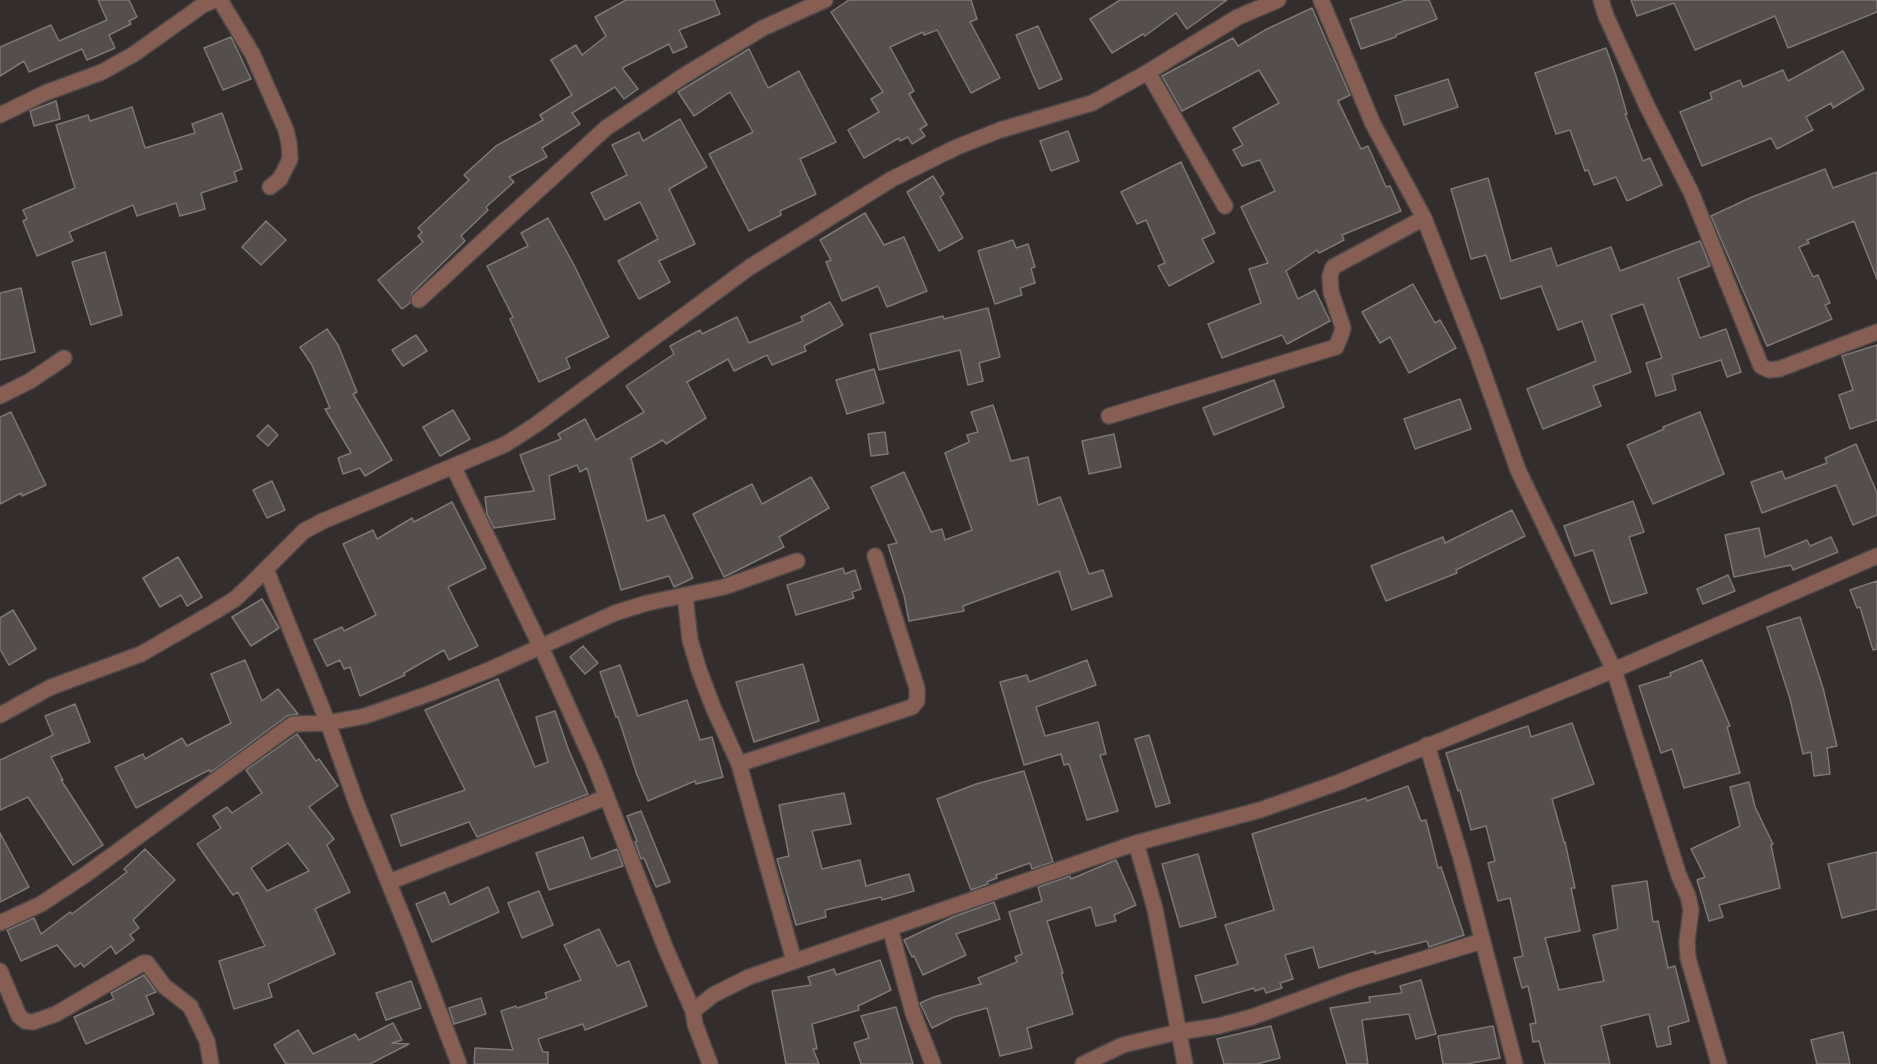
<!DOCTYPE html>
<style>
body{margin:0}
canvas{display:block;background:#332e2d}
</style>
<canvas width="1877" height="1064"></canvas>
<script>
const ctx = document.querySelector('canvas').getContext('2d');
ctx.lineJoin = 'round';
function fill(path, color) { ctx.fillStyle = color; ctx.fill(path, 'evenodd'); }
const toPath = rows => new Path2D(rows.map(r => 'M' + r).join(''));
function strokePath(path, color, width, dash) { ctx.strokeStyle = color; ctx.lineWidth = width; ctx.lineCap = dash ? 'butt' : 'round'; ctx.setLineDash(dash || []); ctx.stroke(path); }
const building = toPath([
 [98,0,129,0,137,17,129,21,131,24,109,35,115,48,87,60,82,49,29,72,24,61,0,76,0,47,51,25,59,41,107,20,98,0],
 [626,0,714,0,720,14,679,30,687,47,673,53,669,44,622,68,638,89,624,99,615,87,572,113,580,124,542,148,547,157,509,177,514,182,486,207,488,210,461,236,465,241,412,293,410,303,402,309,378,280,423,242,418,236,422,232,418,228,469,180,464,175,496,146,543,120,540,115,572,95,551,60,576,45,582,55,606,36,595,17,626,0],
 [849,0,971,0,977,19,970,22,1000,78,971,93,937,30,924,35,923,32,890,47,914,91,909,94,927,125,920,129,925,136,912,144,908,137,900,141,899,138,864,158,848,130,879,112,871,99,883,92,831,12,849,0],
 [1120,0,1227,0,1187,29,1176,13,1145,36,1143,34,1112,53,1090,19,1120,0],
 [1406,0,1429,0,1437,19,1396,35,1396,37,1361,49,1350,19,1406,0],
 [1631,0,1877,0,1877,12,1788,48,1775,16,1695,50,1674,3,1637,16,1631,0],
 [1312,8,1350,95,1338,101,1361,149,1368,146,1386,187,1390,186,1401,211,1342,235,1344,240,1319,253,1317,250,1286,271,1298,299,1315,290,1330,321,1287,344,1282,335,1222,358,1208,324,1261,303,1249,269,1268,263,1241,207,1275,191,1260,160,1242,166,1233,150,1243,145,1233,128,1279,103,1259,70,1182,111,1162,76,1233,38,1238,46,1267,29,1312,8],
 [1038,26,1062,79,1039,89,1016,35,1038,26],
 [231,37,251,79,223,90,204,48,231,37],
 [1606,48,1616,76,1627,114,1625,114,1643,161,1650,158,1662,185,1627,201,1616,177,1594,185,1588,170,1585,171,1570,130,1556,134,1535,73,1606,48],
 [749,49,768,88,799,71,836,142,800,159,816,194,780,211,781,215,749,231,709,154,753,132,730,92,694,116,678,92,749,49],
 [1843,51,1864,89,1833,108,1831,103,1806,117,1813,130,1777,149,1771,138,1702,166,1680,112,1712,99,1710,93,1740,80,1743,87,1783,70,1788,81,1843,51],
 [1448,79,1458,107,1404,125,1395,96,1448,79],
 [56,101,60,119,34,126,30,111,56,101],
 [132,107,145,148,195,133,192,124,222,113,242,169,234,172,237,181,201,193,205,209,180,216,176,203,137,216,133,205,69,232,73,241,37,256,23,221,27,219,23,210,75,188,56,125,88,115,90,121,132,107],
 [680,119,707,167,669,189,695,244,659,261,670,282,639,299,618,261,658,239,640,202,605,220,591,193,627,175,612,145,639,132,643,141,680,119],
 [1068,131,1079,161,1051,171,1040,141,1068,131],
 [1181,162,1215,233,1202,239,1214,262,1169,286,1158,266,1165,263,1146,220,1137,224,1121,192,1181,162],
 [1825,169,1833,188,1877,172,1877,279,1854,221,1807,240,1809,243,1799,247,1813,277,1818,275,1830,303,1825,305,1832,319,1767,346,1711,216,1752,197,1825,169],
 [933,176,944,194,940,197,963,238,939,251,907,192,933,176],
 [1488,178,1511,261,1551,248,1557,266,1611,247,1620,271,1700,241,1710,266,1678,278,1700,338,1726,329,1741,372,1727,377,1721,360,1672,375,1676,390,1656,396,1646,363,1662,358,1643,304,1611,315,1631,372,1593,386,1601,406,1543,429,1527,389,1596,361,1582,321,1558,330,1541,286,1501,299,1486,255,1471,259,1451,189,1488,178],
 [865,213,884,245,904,237,927,291,887,307,878,286,842,301,826,262,831,260,820,240,865,213],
 [548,218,574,265,609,337,566,358,570,368,539,382,510,319,513,317,487,266,528,246,521,233,548,218],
 [266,221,286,240,261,265,242,247,266,221],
 [1013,240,1016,248,1028,244,1035,267,1031,268,1035,283,1020,288,1022,295,995,304,978,251,1013,240],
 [105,252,122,315,91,325,72,262,105,252],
 [1413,284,1435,323,1440,320,1456,348,1409,373,1390,337,1380,343,1362,312,1413,284],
 [21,288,35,352,0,360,0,293,21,288],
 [830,302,843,325,804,346,806,351,772,365,767,355,734,371,728,359,687,382,706,418,666,444,663,440,631,458,647,521,664,515,693,578,674,587,669,576,621,590,587,468,580,472,577,465,549,476,555,519,494,528,487,514,485,497,534,491,520,455,561,439,558,434,585,419,596,440,644,412,626,386,674,354,670,346,700,330,702,334,737,317,749,343,803,321,801,317,830,302],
 [988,308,1000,357,979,363,983,381,968,385,960,350,879,370,870,334,943,316,944,319,988,308],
 [327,329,338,345,357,392,353,394,392,460,365,476,360,468,343,474,338,458,351,453,325,409,330,408,312,365,300,347,327,329],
 [416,335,427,351,403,366,392,350,416,335],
 [1877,345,1877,420,1850,429,1839,395,1853,390,1842,356,1877,345],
 [874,369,884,403,847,414,836,380,874,369],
 [1274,380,1284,407,1214,435,1203,408,1274,380],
 [1460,399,1471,429,1415,449,1404,419,1460,399],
 [993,405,1011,461,1028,457,1038,505,1060,497,1089,574,1103,570,1112,596,1072,610,1059,571,963,606,964,611,909,621,904,595,888,545,897,543,871,487,904,472,931,532,942,529,945,540,972,530,945,453,969,442,967,435,978,432,971,412,993,405],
 [453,410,470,439,440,456,423,427,453,410],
 [11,412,46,485,22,496,21,493,0,504,0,417,11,412],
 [1700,412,1724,474,1653,504,1627,445,1664,429,1663,427,1700,412],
 [268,425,278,435,268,446,257,436,268,425],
 [885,432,888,454,871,456,868,434,885,432],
 [1114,434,1121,467,1089,474,1082,441,1114,434],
 [1856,444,1877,493,1877,515,1853,525,1836,485,1762,513,1751,482,1782,471,1785,479,1827,463,1825,458,1856,444],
 [811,477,829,508,779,537,784,547,724,577,693,514,752,484,762,504,811,477],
 [272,481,285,510,267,518,253,490,272,481],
 [1633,501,1644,532,1629,537,1647,593,1611,604,1593,550,1575,556,1564,526,1633,501],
 [452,502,486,568,448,587,478,646,449,660,444,650,404,673,405,675,360,696,350,667,344,669,340,660,327,666,314,640,342,627,344,631,376,615,343,544,373,530,377,539,412,518,414,522,452,502],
 [1512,510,1525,536,1456,570,1457,573,1386,601,1371,566,1443,537,1445,543,1512,510],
 [1759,528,1765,557,1807,540,1810,546,1831,537,1838,552,1793,570,1791,565,1734,577,1725,535,1759,528],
 [178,557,202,597,187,606,181,595,160,607,143,578,178,557],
 [843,568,845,574,855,570,861,589,852,592,854,598,796,615,787,585,843,568],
 [1728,575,1735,591,1703,604,1697,589,1728,575],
 [1877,581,1877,649,1873,650,1860,607,1857,608,1850,590,1877,581],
 [262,599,279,628,251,646,232,617,262,599],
 [13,610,36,649,9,665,0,649,0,618,13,610],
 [1800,617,1823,688,1837,746,1827,748,1830,774,1814,776,1811,752,1803,754,1790,699,1767,627,1800,617],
 [583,646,598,663,585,674,570,657,583,646],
 [245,660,262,701,278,689,298,714,287,716,214,770,210,772,209,770,136,808,115,767,143,754,145,759,182,738,187,746,231,723,211,674,245,660],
 [1087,660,1096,685,1036,707,1045,736,1098,722,1106,754,1100,755,1118,811,1087,820,1069,764,1064,765,1061,754,1024,765,1000,682,1027,675,1029,682,1087,660],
 [1702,660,1730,726,1727,727,1740,773,1684,788,1672,749,1661,753,1639,686,1671,676,1670,673,1702,660],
 [803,664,819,721,754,742,736,682,803,664],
 [620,665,638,716,687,700,700,740,712,737,723,777,696,784,695,781,648,801,637,775,618,717,616,717,600,672,620,665],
 [498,679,535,767,548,762,536,717,555,711,569,751,588,794,477,837,469,822,401,846,391,815,465,790,425,710,498,679],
 [75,704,90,742,51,757,63,780,61,780,103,845,73,865,28,797,0,810,0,760,53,735,45,716,75,704],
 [1572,723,1594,784,1552,799,1564,842,1565,842,1575,888,1571,888,1580,931,1545,938,1559,990,1604,981,1593,935,1618,929,1612,886,1647,881,1653,922,1658,921,1668,968,1675,966,1689,1021,1668,1027,1671,1044,1657,1047,1649,1014,1601,1026,1610,1064,1545,1064,1539,1041,1533,1042,1530,1024,1536,1023,1528,986,1522,988,1514,958,1523,956,1510,898,1498,901,1488,863,1495,861,1486,826,1471,830,1460,790,1458,791,1446,753,1528,726,1531,737,1572,723],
 [297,734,316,761,319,759,338,786,309,807,334,839,327,845,350,892,315,909,335,954,268,984,272,997,234,1009,219,961,265,946,238,892,233,895,197,844,221,828,213,816,227,807,232,813,262,793,246,770,297,734],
 [288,843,309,871,267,891,251,868,288,843],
 [1149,735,1170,803,1156,807,1135,739,1149,735],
 [1024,771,1053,862,1032,869,1030,863,996,875,997,878,987,882,988,884,971,890,937,799,976,784,1024,771],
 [1749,782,1755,807,1773,844,1771,845,1780,888,1719,905,1723,917,1709,921,1697,880,1705,877,1691,849,1740,826,1730,787,1749,782],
 [1408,786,1421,821,1426,820,1438,868,1441,867,1464,935,1429,947,1427,941,1375,954,1375,951,1319,968,1313,947,1285,955,1293,979,1280,983,1282,988,1266,993,1264,988,1255,991,1254,988,1203,1003,1195,976,1238,964,1225,925,1274,910,1252,834,1366,798,1367,801,1408,786],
 [844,793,851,824,812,831,822,869,860,860,866,886,909,874,914,891,882,900,881,897,825,910,826,917,796,925,777,859,789,856,779,805,844,793],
 [641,811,670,882,656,887,644,858,641,859,635,842,637,841,627,816,641,811],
 [0,833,29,887,0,902,0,833],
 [583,837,591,859,617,849,623,866,549,890,536,853,583,837],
 [145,849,175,880,133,920,139,928,130,935,134,940,116,954,111,946,84,967,81,963,75,967,57,945,21,961,7,930,34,918,41,934,70,912,72,914,127,872,124,869,145,849],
 [1877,852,1877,909,1842,918,1828,864,1877,852],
 [1198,854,1216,917,1180,927,1162,864,1198,854],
 [1116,860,1136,905,1114,915,1116,921,1096,926,1091,907,1047,921,1063,973,1061,973,1073,1014,1027,1028,1032,1048,1000,1056,987,1008,954,1017,932,1028,920,1003,934,997,981,984,978,978,1017,962,1015,957,1022,954,1009,912,1042,901,1038,887,1070,876,1071,879,1116,860],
 [488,887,499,912,432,942,416,904,445,892,450,905,488,887],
 [539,891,553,925,522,938,508,903,539,891],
 [994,902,1000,919,956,934,966,955,923,975,914,956,912,957,904,940,953,917,994,902],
 [599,929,617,966,629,961,647,1006,585,1030,583,1024,538,1039,543,1052,548,1052,548,1064,474,1064,475,1048,513,1050,501,1011,516,1006,517,1008,547,998,545,993,581,980,564,945,599,929],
 [880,960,891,990,858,1006,859,1010,812,1024,817,1049,813,1049,819,1064,786,1064,772,991,811,985,808,977,834,969,836,975,880,960],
 [144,975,156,992,146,996,154,1014,86,1044,74,1017,114,999,111,993,144,975],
 [1421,980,1436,1034,1416,1039,1409,1014,1362,1020,1368,1064,1347,1064,1330,1008,1370,1002,1369,997,1402,993,1400,986,1421,980],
 [411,981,421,1008,386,1020,376,993,411,981],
 [481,998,486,1014,454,1024,449,1008,481,998],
 [896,1007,913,1064,861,1064,854,1043,869,1038,861,1016,896,1007],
 [393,1023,402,1040,392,1043,409,1044,370,1064,286,1064,274,1045,298,1030,313,1054,355,1034,359,1040,393,1023],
 [1271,1026,1280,1058,1257,1064,1224,1064,1217,1039,1271,1026],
 [1493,1026,1500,1058,1466,1064,1443,1064,1438,1036,1493,1026],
 [1843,1032,1850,1064,1817,1064,1811,1040,1843,1032]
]);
fill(building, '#544e4d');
strokePath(building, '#7d7775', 1.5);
const minor = toPath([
 [220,0,253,55,286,130,289,143,290,159,280,179,270,187],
 [1321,0,1373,124,1424,218,1475,349,1518,470,1614,670,1679,876,1688,896,1691,910,1687,941,1688,958,1719,1064],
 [1601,0,1606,16,1647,106,1691,192,1761,366,1769,370,1779,369,1877,332],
 [1148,72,1225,206],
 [0,115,45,93,102,72,134,54,203,5,215,0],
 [419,300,606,128,685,75,763,28,825,0],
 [0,396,30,381,64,358],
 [1109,416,1336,347,1341,335,1343,328,1331,292,1330,276,1333,267,1424,218],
 [453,466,541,647,594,764,665,947,693,1011],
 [266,569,328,723,357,805,410,935,459,1064],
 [685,596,690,640,699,670,713,707,739,764],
 [0,715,51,687,141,654,214,612,235,599,251,584,304,531,323,521,506,444,534,426,750,267,892,179,957,147,1000,130,1092,103,1148,72,1238,17,1278,0],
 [1427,745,1462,862,1515,1064],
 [1136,843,1155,909,1185,1064],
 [389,882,607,797],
 [0,923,41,904,85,875,293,724,328,723,365,716,431,693,489,670,615,613,647,603,724,587,797,561],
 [890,928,913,1013,933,1064],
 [794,961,739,764,912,707,917,701,917,688,875,556],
 [0,971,19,1016,25,1021,33,1022,56,1014,143,963,147,963,164,986,190,1006,207,1041,211,1064],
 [710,1064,695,1024,693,1011,713,995,749,977,1136,843,1260,810,1337,783,1614,670,1877,556],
 [1083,1064,1123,1045,1178,1032,1218,1026,1252,1017,1351,981,1482,941]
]);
strokePath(minor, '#4e4948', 18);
strokePath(minor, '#875e53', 15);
</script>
